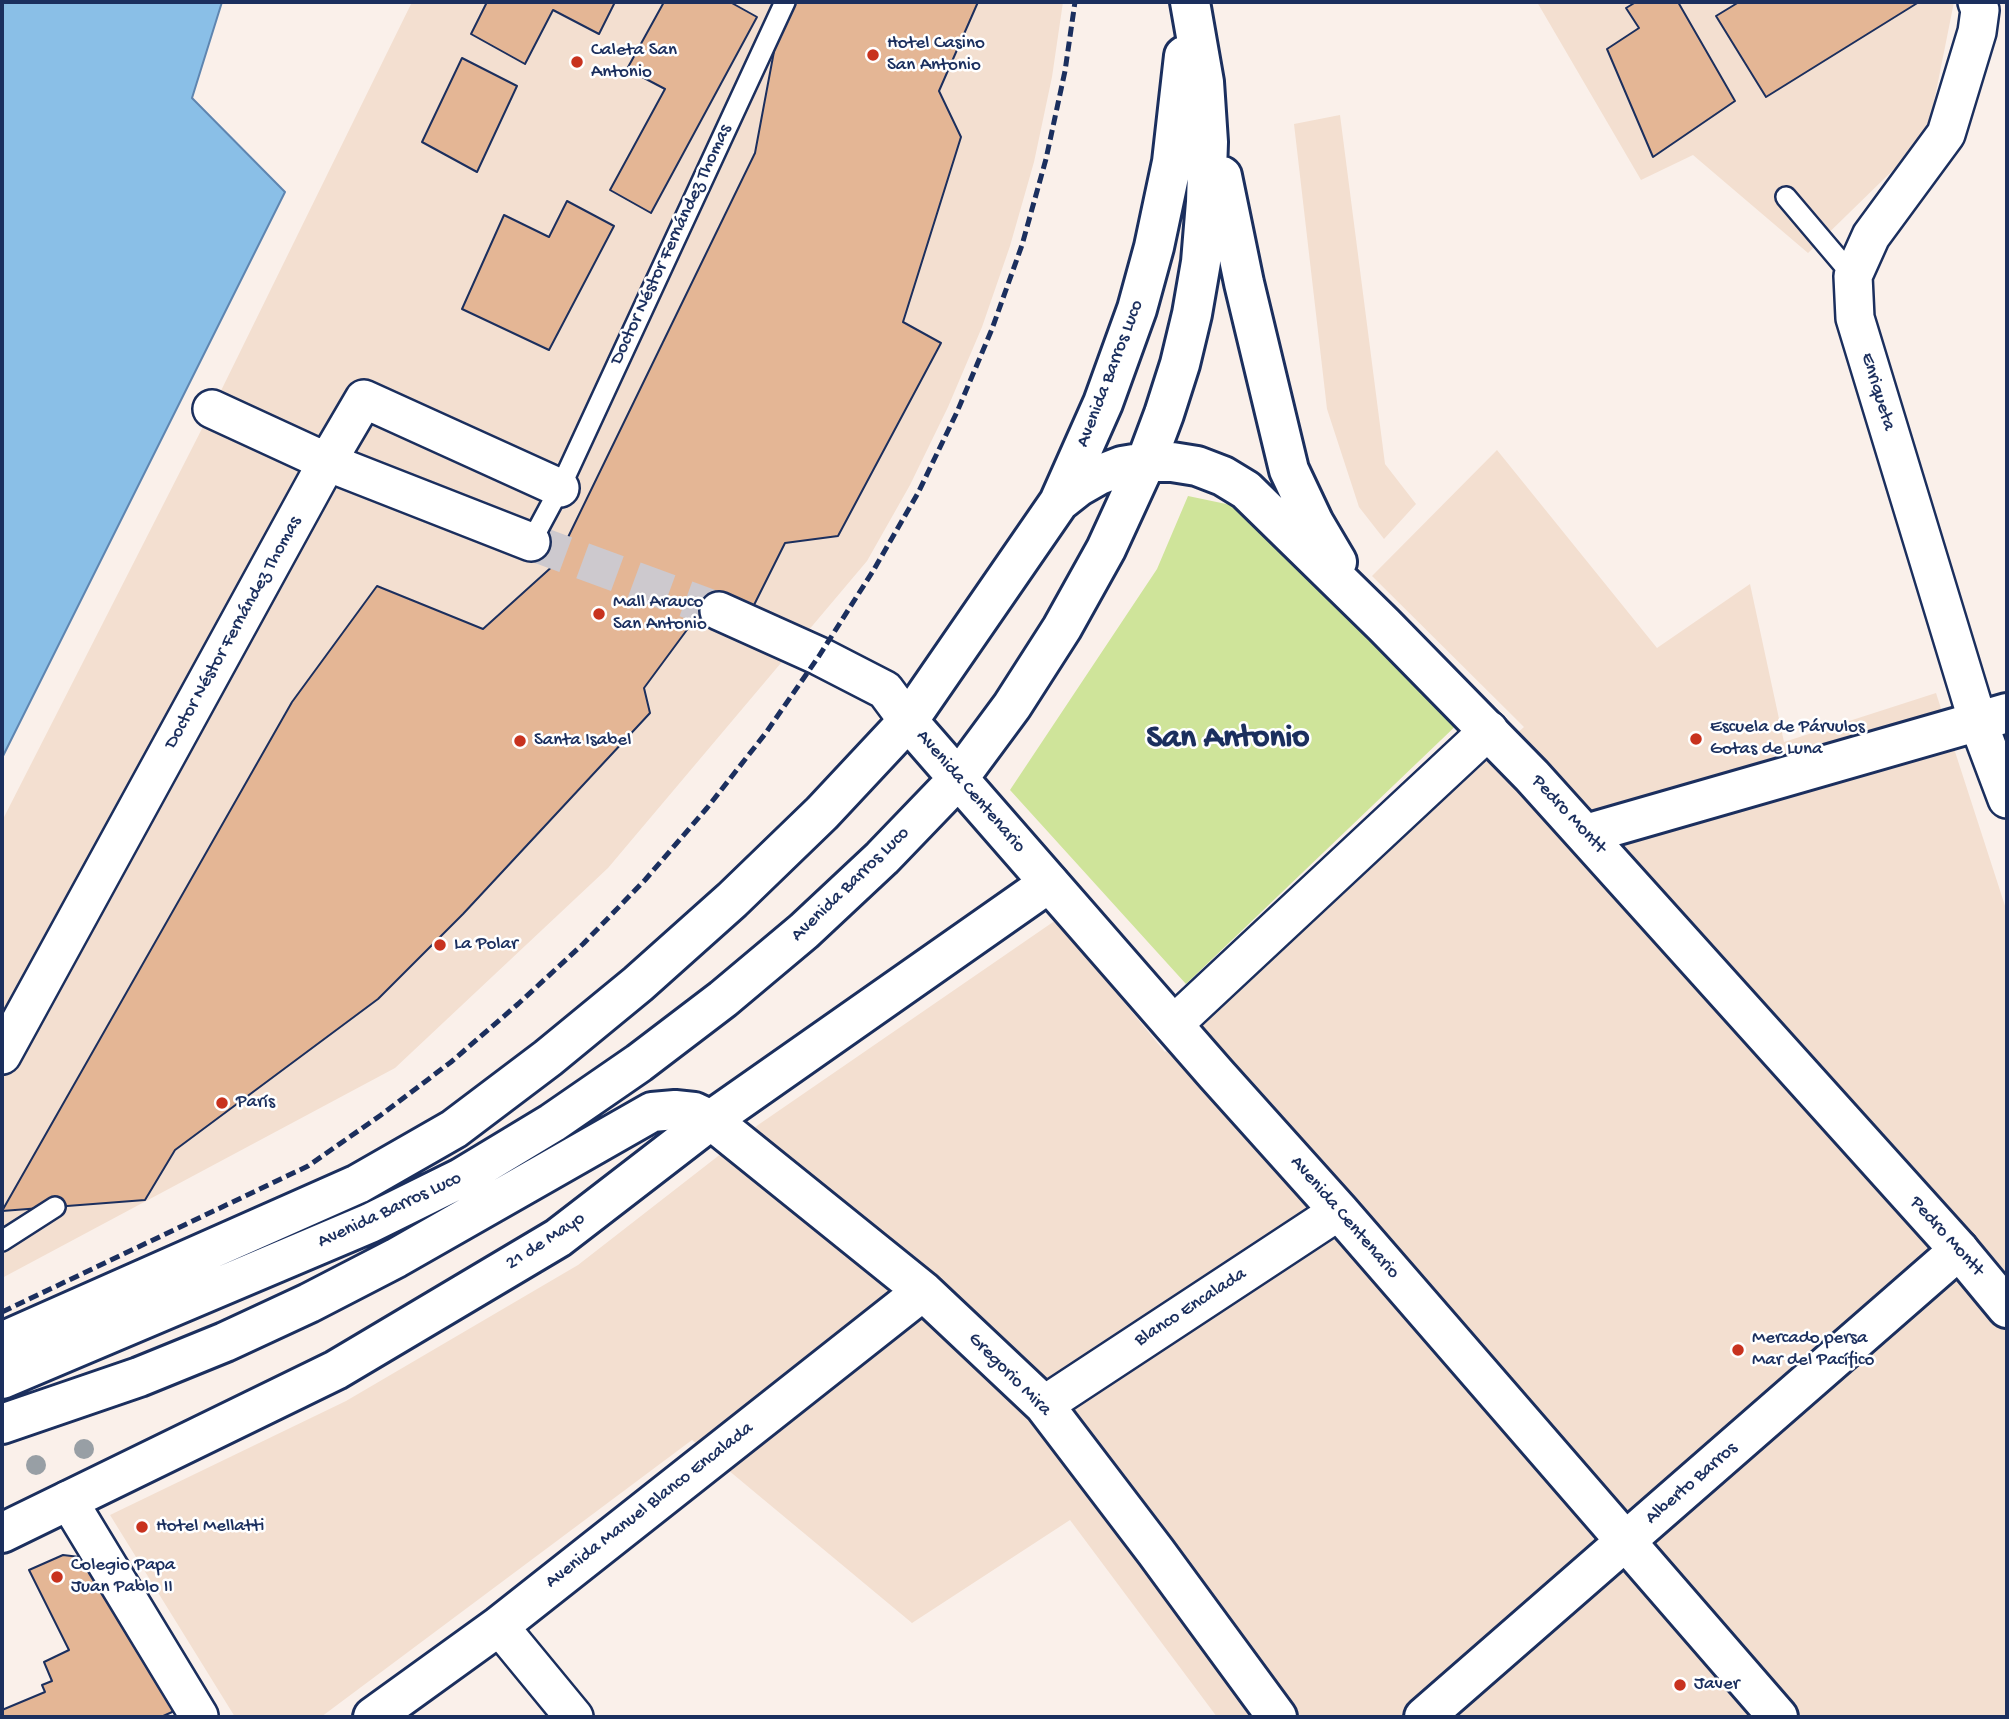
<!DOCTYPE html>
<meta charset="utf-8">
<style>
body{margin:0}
#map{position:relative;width:2009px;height:1719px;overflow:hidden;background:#faf0ea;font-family:"Gochi Hand",sans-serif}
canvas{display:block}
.frame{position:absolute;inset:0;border:4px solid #1b2f5e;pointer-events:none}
</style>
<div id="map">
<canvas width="2009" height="1719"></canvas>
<div class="frame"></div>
</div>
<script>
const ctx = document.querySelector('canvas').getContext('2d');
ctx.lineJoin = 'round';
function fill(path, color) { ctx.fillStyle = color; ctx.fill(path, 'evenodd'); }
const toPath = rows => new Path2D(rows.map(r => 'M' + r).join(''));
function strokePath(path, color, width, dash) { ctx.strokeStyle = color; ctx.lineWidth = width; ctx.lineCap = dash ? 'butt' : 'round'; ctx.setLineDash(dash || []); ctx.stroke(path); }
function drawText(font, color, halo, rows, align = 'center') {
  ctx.font = font + ' "Gochi Hand",sans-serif'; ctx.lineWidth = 5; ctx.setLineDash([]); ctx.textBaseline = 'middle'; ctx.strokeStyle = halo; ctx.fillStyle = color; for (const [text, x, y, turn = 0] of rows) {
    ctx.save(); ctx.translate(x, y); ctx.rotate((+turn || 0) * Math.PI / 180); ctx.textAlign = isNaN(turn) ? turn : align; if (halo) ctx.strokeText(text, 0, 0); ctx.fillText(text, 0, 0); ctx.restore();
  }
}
fill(toPath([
 [412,2,1063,2,1052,77,1034,162,1010,246,982,327,948,407,910,485,867,561,608,868,395,1068,2,1278,2,821,212,409],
 [1537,2,1954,2,1927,137,1808,253,1693,155,1641,180],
 [1340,115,1385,464,1416,504,1384,539,1359,507,1327,409,1294,124],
 [1497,450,1657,648,1750,584,1784,742,1936,693,2007,912,2007,1717,1217,1717,1070,1520,912,1623,692,1440,321,1717,235,1717,110,1515,346,1401,578,1265,758,1125,1056,920,1165,1052,1524,727,1372,576]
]), '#f3dfd0');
fill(toPath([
 [1188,496,1231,505,1388,641,1464,718,1186,984,1010,790,1157,569]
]), '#cfe49a');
const water = toPath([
 [2,2,222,2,192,98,285,192,2,758,2,2]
]);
fill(water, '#8abfe7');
strokePath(water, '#5e85b0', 2);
const building = toPath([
 [487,2,615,2,599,34,553,10,525,64,471,34,487,2],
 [664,2,730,2,757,17,651,213,610,190,665,89,627,69,664,2],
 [796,2,978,2,939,91,961,137,903,322,941,343,838,536,785,543,742,629,709,600,644,688,650,713,463,914,378,999,175,1150,145,1200,2,1211,292,702,377,586,483,629,555,564,755,153,775,46,796,2],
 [1636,2,1678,2,1735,101,1653,157,1607,49,1639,28,1626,8,1636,2],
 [1739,2,1919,2,1766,97,1716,16,1739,2],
 [462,58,517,86,477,172,422,142,462,58],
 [567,201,614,226,549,350,462,309,504,215,549,237,567,201],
 [63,1555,88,1558,181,1708,161,1717,2,1717,2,1710,45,1692,42,1685,52,1681,44,1662,69,1650,29,1570,63,1555]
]);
fill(building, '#e4b695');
strokePath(building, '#1b2f5e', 2);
strokePath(toPath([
 [531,542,719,611]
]), '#cdc9ce', 37, [37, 18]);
const lane = toPath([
 [1786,197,1853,276],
 [531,542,560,488,785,2],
 [2,1241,55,1207]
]);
const street = toPath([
 [1977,2,1980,10,1977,32,1946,134,1871,236,1853,276,1855,318,1978,722,2007,799],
 [212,409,327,462,531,542],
 [719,611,819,656,885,690,908,721],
 [1173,1025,1489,730],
 [2,1055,327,462,364,399,560,488],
 [1044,1405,1339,1211],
 [68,1500,199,1716],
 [499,1626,574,1717]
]);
const secondary = toPath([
 [1586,834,2007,713],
 [711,1120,923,1291,1044,1405,1156,1552,1277,1717],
 [2,1533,336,1370,558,1238,711,1120,1049,883],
 [373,1717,499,1626,923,1291],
 [1424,1717,1959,1250]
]);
const primary = toPath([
 [1222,176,1244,283,1289,470,1314,523,1337,562],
 [1059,502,1078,487,1099,475,1122,466,1146,462,1172,462,1197,466,1223,476,1246,490,1384,625,1532,776,1959,1250,2007,1308],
 [908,721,1216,1074,1339,1211,1778,1717],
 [2,1342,358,1184,454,1129,548,1058,638,984,732,900,822,813,908,721,1059,502,1103,403,1137,309,1154,247,1172,162,1184,56],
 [2,1379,370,1223,461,1178,552,1123,639,1063,723,999,804,931,882,858,958,779,1012,706,1062,628,1106,549,1146,462,1164,414,1180,364,1192,314,1201,262,1206,202,1208,142,1204,82,1190,2],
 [2,1424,139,1377,225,1342,309,1303,396,1258,652,1112,675,1110,694,1112,711,1120]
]);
strokePath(lane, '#1b2f5e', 24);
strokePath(street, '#1b2f5e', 42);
strokePath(secondary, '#1b2f5e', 44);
strokePath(primary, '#1b2f5e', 44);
strokePath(lane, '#fff', 19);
strokePath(street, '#fff', 37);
strokePath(secondary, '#fff', 38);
strokePath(primary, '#fff', 38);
strokePath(toPath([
 [2,1312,308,1166,381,1115,451,1062,518,1004,583,944,645,880,707,808,765,734,819,656,873,571,918,493,957,412,992,329,1022,245,1046,159,1065,71,1075,2]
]), '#1b2f5e', 5, [10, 5]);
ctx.fillStyle = '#989fa5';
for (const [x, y] of [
 [84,1449],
 [36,1465]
]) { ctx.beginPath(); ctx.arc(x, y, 10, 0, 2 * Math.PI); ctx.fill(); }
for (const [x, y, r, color] of [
 [873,55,7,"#c8321e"],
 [577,62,7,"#c8321e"],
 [599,614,7,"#c8321e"],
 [1696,739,7,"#c8321e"],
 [520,741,7,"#c8321e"],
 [440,945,7,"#c8321e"],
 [222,1103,7,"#c8321e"],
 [1738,1350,7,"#c8321e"],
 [142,1527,7,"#c8321e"],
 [57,1577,7,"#c8321e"],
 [1680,1685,7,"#c8321e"]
]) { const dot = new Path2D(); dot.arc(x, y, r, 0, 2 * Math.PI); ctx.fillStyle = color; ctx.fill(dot); strokePath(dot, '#fff', 2.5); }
drawText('19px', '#1b2f5e', '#fff', [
 ["Hotel Casino",887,44],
 ["San Antonio",887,66],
 ["Caleta San",591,51],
 ["Antonio",591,73],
 ["Mall Arauco",613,603],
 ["San Antonio",613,625],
 ["Escuela de Párvulos",1710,728],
 ["Gotas de Luna",1710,750],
 ["Santa Isabel",534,741],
 ["La Polar",454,945],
 ["París",236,1103],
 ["Mercado persa",1752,1339],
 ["Mar del Pacífico",1752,1361],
 ["Hotel Mellatti",156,1527],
 ["Colegio Papa",71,1566],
 ["Juan Pablo II",71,1588],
 ["Javer",1694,1685]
], 'left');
drawText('19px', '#1b2f5e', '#fff', [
 ["Doctor Néstor Fernández Thomas",672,245,-65],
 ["Avenida Barros Luco",1111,374,-69],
 ["Enriqueta",1877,392,73],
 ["Doctor Néstor Fernández Thomas",234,633,-61],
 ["Avenida Centenario",970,792,49],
 ["Pedro Montt",1568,815,47],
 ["Avenida Barros Luco",851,885,-44],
 ["Avenida Barros Luco",390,1211,-25],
 ["Avenida Centenario",1344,1218,49],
 ["Pedro Montt",1946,1237,48],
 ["21 de Mayo",546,1242,-33],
 ["Blanco Encalada",1191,1308,-33],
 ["Gregorio Mira",1009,1375,45],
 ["Alberto Barros",1692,1484,-41],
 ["Avenida Manuel Blanco Encalada",650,1506,-38]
]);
drawText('bold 33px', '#1b2f5e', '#fff', [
 ["San Antonio",1228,740]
]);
</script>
